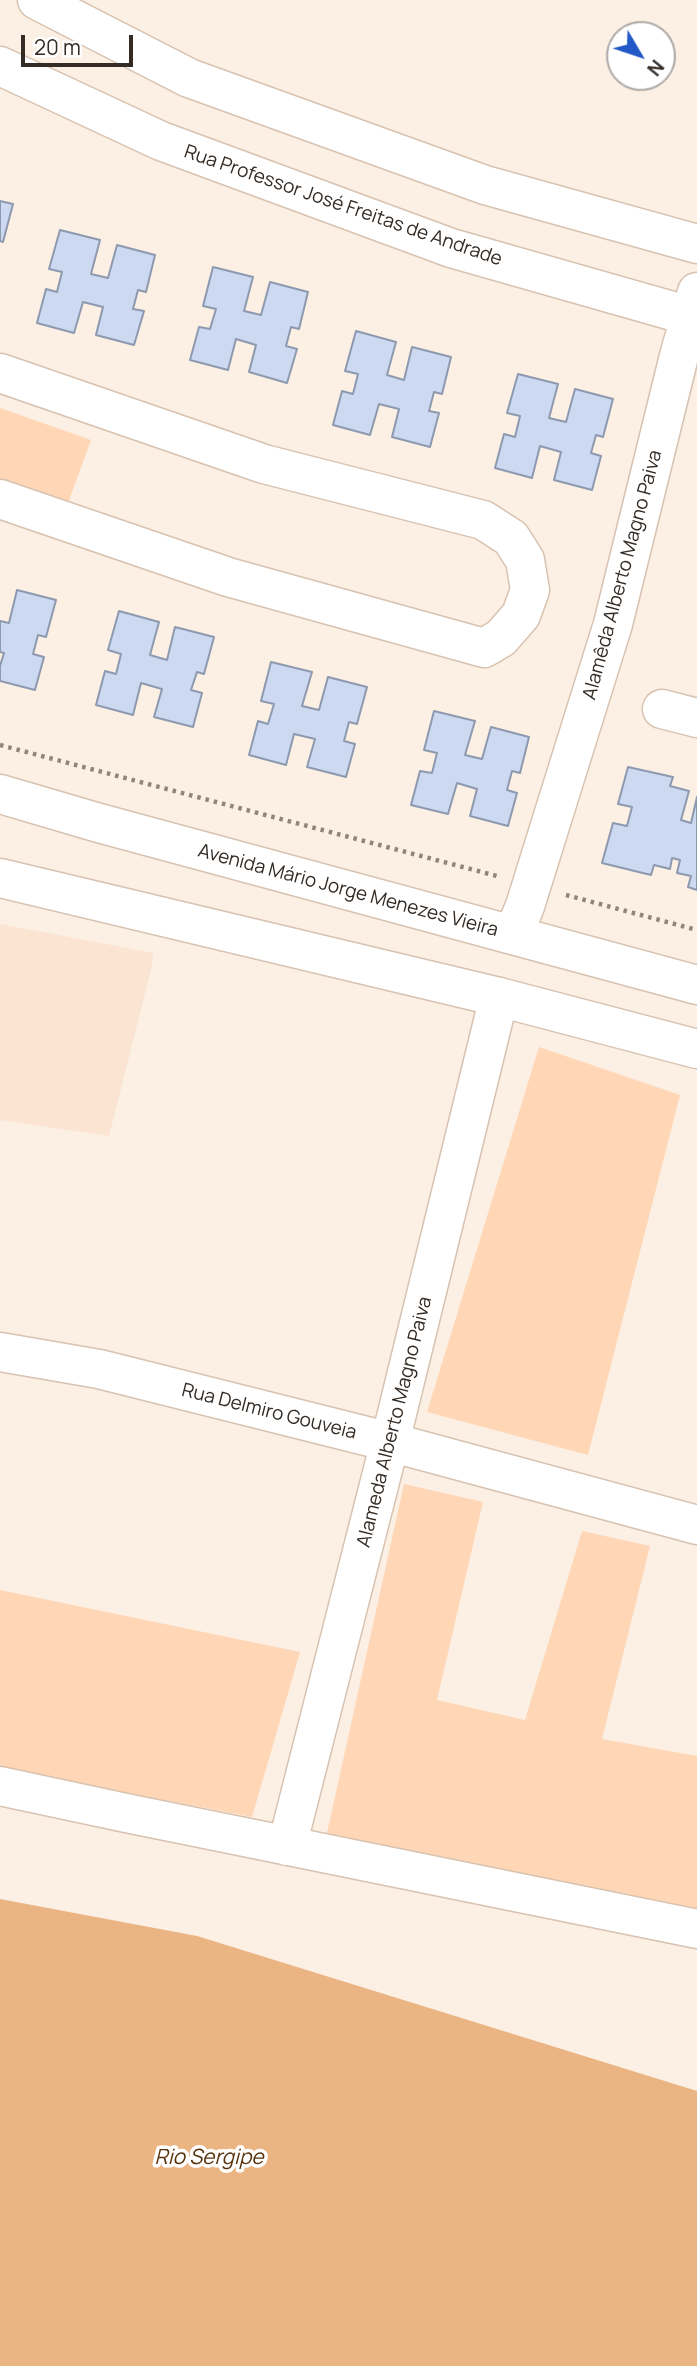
<!DOCTYPE html>
<meta charset="utf-8">
<style>
body{margin:0}
#map{position:relative;width:697px;height:2366px;overflow:hidden;background:#fcefe3;font-family:Manrope,sans-serif}
canvas{display:block}
.north{position:absolute;left:606px;top:21px;width:70px;height:70px;box-sizing:border-box;background:#fff;border:2px solid #adaaa7;border-radius:50%;rotate:129deg;font-size:19px;font-weight:700;line-height:28px;text-align:center;color:#332b24}
.north::after{content:'';display:block;margin:auto;width:24px;height:32px;background:#2259c6;clip-path:polygon(50% 0,100% 100%,50% 72%,0 100%)}
.scale{position:absolute;left:21px;top:35px;width:112px;height:32px;box-sizing:border-box;border:4px solid #332b24;border-top:0;padding-left:9px;font-size:21px;line-height:24px;white-space:nowrap;color:#332b24;-webkit-text-stroke:5px #fff;paint-order:stroke}
</style>
<div id="map">
<canvas width="697" height="2366"></canvas>
<div class="north">N</div>
<div class="scale">20 m</div>
</div>
<script>
const ctx = document.querySelector('canvas').getContext('2d');
ctx.lineJoin = 'round';
function fill(path, color) { ctx.fillStyle = color; ctx.fill(path, 'evenodd'); }
const toPath = rows => new Path2D(rows.map(r => 'M' + r).join(''));
function strokePath(path, color, width, dash) { ctx.strokeStyle = color; ctx.lineWidth = width; ctx.lineCap = dash ? 'butt' : 'round'; ctx.setLineDash(dash || []); ctx.stroke(path); }
function drawText(font, color, halo, rows, align = 'center') {
  ctx.font = font + ' Manrope,sans-serif'; ctx.lineWidth = 7; ctx.setLineDash([]); ctx.textBaseline = 'middle'; ctx.strokeStyle = halo; ctx.fillStyle = color; for (const [text, x, y, turn = 0] of rows) {
    ctx.save(); ctx.translate(x, y); ctx.rotate((+turn || 0) * Math.PI / 180); ctx.textAlign = isNaN(turn) ? turn : align; if (halo) ctx.strokeText(text, 0, 0); ctx.fillText(text, 0, 0); ctx.restore();
  }
}
fill(toPath([
 [0,924,153,953,151,970,109,1136,0,1120]
]), '#fbe4d1');
fill(toPath([
 [0,408,91,440,64,514,0,491],
 [539,1047,680,1095,588,1455,427,1412],
 [404,1484,483,1502,437,1700,525,1720,582,1531,650,1546,602,1739,697,1756,697,1914,327,1833],
 [0,1590,300,1652,252,1817,0,1768]
]), '#ffd7b6');
fill(toPath([
 [0,1899,197,1936,697,2091,697,2366,0,2366]
]), '#ebb483');
const building = toPath([
 [0,201,13,204,3,242,0,241,0,201],
 [60,230,100,240,91,274,108,278,117,245,155,255,146,292,138,290,133,309,144,311,134,345,96,335,103,307,83,302,74,333,37,323,46,289,57,292,62,272,49,269,60,230],
 [213,267,253,277,244,311,261,315,270,282,308,292,299,329,291,327,286,346,297,349,287,383,249,372,256,345,236,339,228,370,190,360,199,327,210,329,216,309,203,306,213,267],
 [356,331,396,342,387,375,404,380,412,347,451,357,442,394,434,392,429,411,439,413,430,447,392,437,399,409,379,404,370,435,333,425,342,391,353,394,358,374,345,371,356,331],
 [518,374,558,384,549,418,566,422,575,389,613,399,603,437,596,435,591,453,601,456,592,490,554,480,561,452,540,446,532,478,495,468,504,434,515,437,520,416,507,413,518,374],
 [17,590,56,600,46,637,38,635,33,654,44,657,35,690,0,681,0,666,4,653,0,652,0,621,9,623,17,590],
 [119,611,159,622,150,655,167,660,175,627,214,637,204,674,197,672,191,690,202,693,193,727,154,717,162,689,141,683,133,715,96,705,105,671,116,674,121,654,108,650,119,611],
 [271,662,312,672,302,706,319,710,328,677,367,687,357,724,349,722,344,741,355,744,346,777,307,767,315,739,294,734,286,765,249,755,258,721,268,724,274,704,261,701,271,662],
 [434,711,475,721,465,755,482,759,491,727,529,737,520,773,512,771,507,790,517,793,508,826,470,816,477,789,457,783,448,814,411,805,420,771,432,773,437,753,424,750,434,711],
 [628,767,673,777,670,786,689,791,681,820,691,823,697,797,697,890,688,887,691,876,677,873,680,860,672,858,670,869,654,865,651,875,602,863,613,823,627,826,632,807,618,804,628,767]
]);
fill(building, '#ccd9f0');
strokePath(building, '#8d99af', 2);
const minor = toPath([
 [37,0,189,78,485,185,697,244],
 [0,66,161,141,451,248,697,318],
 [0,373,264,464,483,520,511,538,525,560,530,590,521,615,501,638,484,648,228,577,0,499],
 [662,709,697,718],
 [513,935,525,906,613,624,679,356,697,292],
 [0,1352,99,1369,390,1442,697,1525],
 [0,1786,126,1813,697,1929],
 [287,1846,390,1442,499,997]
]);
const major = toPath([
 [0,794,99,823,697,985],
 [0,878,499,997,697,1049]
]);
strokePath(minor, '#d8c2b0', 41);
strokePath(major, '#d8c2b0', 41);
strokePath(toPath([
 [0,745,497,876],
 [566,895,697,930]
]), '#90857c', 4.5, [3.5, 5]);
strokePath(minor, '#fff', 38);
strokePath(major, '#fff', 38);
drawText('19px', '#332b24', '#fff', [
 ["Rua Professor José Freitas de Andrade",343,206,19],
 ["Alamêda Alberto Magno Paiva",623,575,-75],
 ["Avenida Mário Jorge Menezes Vieira",348,891,15],
 ["Rua Delmiro Gouveia",269,1412,14],
 ["Alameda Alberto Magno Paiva",395,1422,-76]
]);
drawText('italic 21px', '#58340e', '#fff', [
 ["Rio Sergipe",209,2158]
]);
</script>
